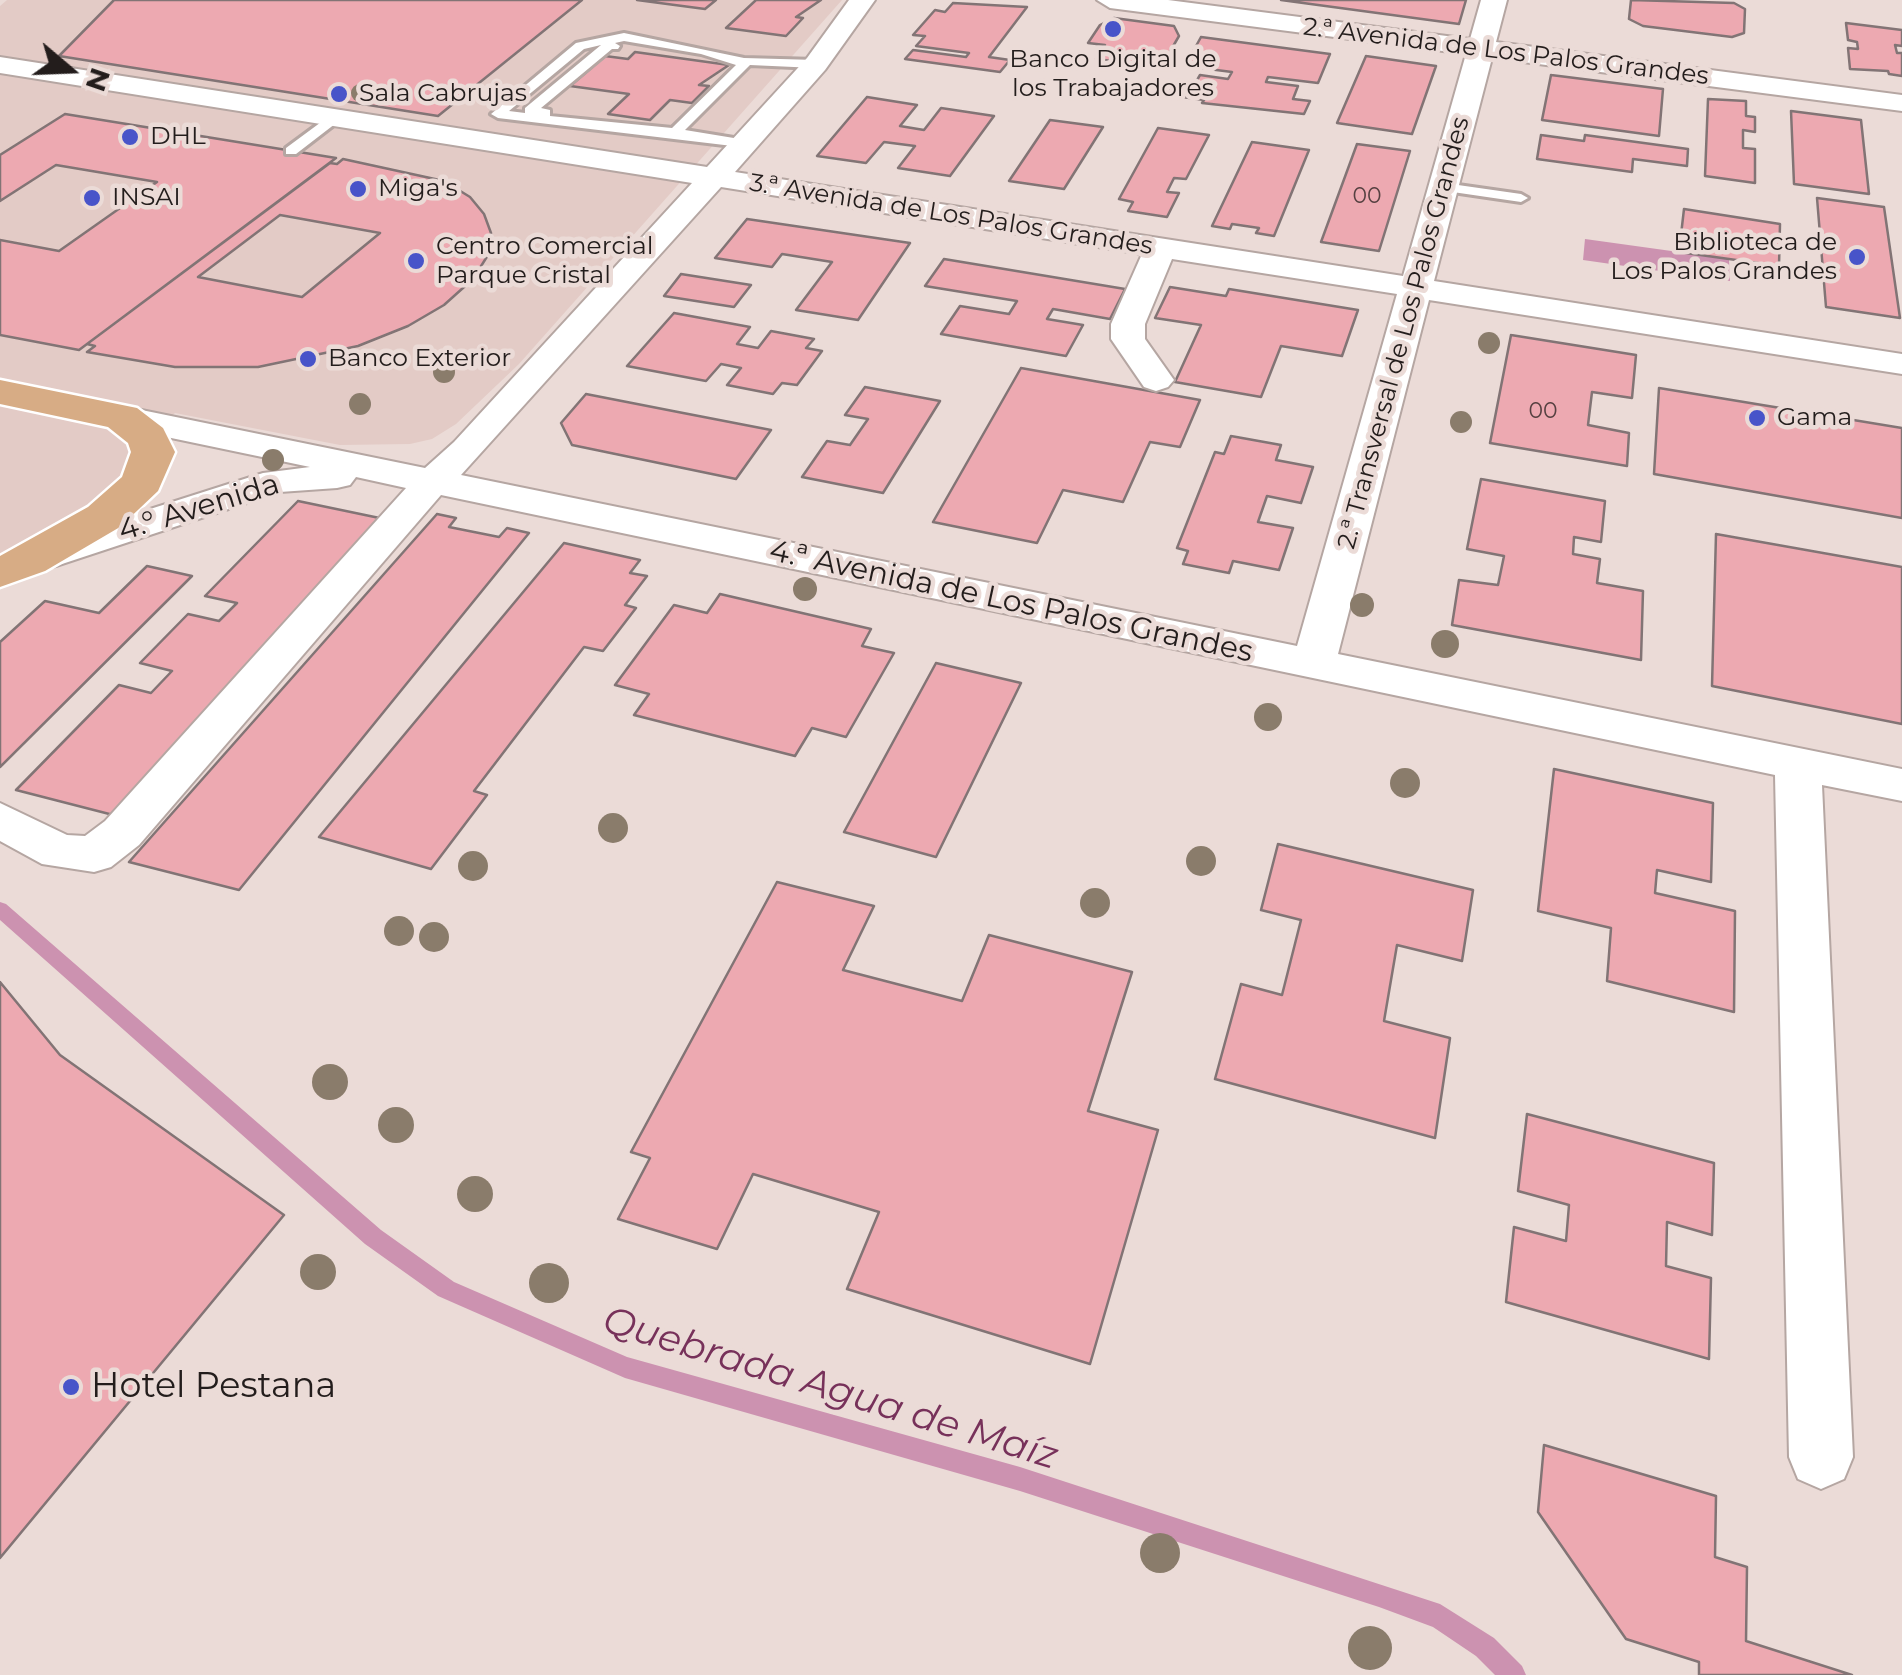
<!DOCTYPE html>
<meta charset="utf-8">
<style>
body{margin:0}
#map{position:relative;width:1902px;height:1675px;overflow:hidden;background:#ebdbd7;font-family:Montserrat,sans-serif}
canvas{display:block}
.north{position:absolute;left:20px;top:20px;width:100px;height:100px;-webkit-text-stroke:8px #ebdbd7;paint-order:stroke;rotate:109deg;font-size:28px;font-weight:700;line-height:40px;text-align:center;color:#231d1c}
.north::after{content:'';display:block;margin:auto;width:35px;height:45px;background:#231d1c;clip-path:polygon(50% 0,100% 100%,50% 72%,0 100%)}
</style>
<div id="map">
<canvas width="1902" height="1675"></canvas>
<div class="north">N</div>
</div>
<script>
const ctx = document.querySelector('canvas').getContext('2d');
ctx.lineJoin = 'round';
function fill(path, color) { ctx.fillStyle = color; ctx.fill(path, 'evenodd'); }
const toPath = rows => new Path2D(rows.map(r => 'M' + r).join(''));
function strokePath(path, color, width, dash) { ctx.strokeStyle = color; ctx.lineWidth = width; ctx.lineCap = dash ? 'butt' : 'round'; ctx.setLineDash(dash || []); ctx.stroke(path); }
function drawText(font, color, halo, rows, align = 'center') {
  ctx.font = font + ' Montserrat,sans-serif'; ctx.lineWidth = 9; ctx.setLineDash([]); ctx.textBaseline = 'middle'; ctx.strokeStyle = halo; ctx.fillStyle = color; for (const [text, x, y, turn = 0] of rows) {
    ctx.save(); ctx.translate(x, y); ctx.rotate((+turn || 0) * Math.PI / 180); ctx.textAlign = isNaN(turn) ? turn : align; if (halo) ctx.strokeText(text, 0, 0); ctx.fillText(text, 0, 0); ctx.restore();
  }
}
fill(toPath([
 [7,0,842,0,519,364,456,424,432,439,410,444,340,445,175,413,130,452,128,475,119,494,0,559,0,6]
]), '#e3cbc6');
fill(toPath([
 [1585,239,1729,259,1730,281,1583,260]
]), '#cc92b0');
fill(toPath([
 [0,902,6,904,381,1230,454,1282,627,1357,1020,1467,1440,1604,1494,1638,1522,1666,1526,1675,1495,1675,1476,1656,1433,1627,1379,1607,1020,1491,625,1378,438,1296,365,1244,0,920,0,902]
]), '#cc92b0');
const building = toPath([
 [114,0,582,0,438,116,59,56,114,0],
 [637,0,716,0,705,9,637,0],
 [756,0,821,0,796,17,803,18,786,36,726,28,756,0],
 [1281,0,1466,0,1459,24,1281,0],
 [1631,0,1734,3,1745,9,1744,33,1732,37,1643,26,1629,19,1631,0],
 [953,3,1027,7,989,57,1010,60,1000,72,905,59,913,50,966,57,969,53,916,46,925,36,913,35,935,10,945,12,953,3],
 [1114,18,1174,26,1179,36,1168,55,1150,53,1143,65,1096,59,1105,45,1088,43,1100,25,1114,18],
 [1846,23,1902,30,1902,46,1895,45,1897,53,1902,53,1902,76,1889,74,1888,71,1850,69,1848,48,1858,49,1857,42,1848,40,1846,23],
 [1201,37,1330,54,1318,83,1268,77,1266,82,1298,86,1293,99,1310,101,1304,114,1202,103,1204,100,1168,95,1174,84,1193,87,1200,75,1228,79,1232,72,1185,66,1201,37],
 [635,52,729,65,699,85,709,86,692,103,670,100,650,120,608,114,629,94,570,86,605,56,628,59,635,52],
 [1366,56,1436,66,1412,134,1337,123,1366,56],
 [1551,75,1663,89,1659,136,1542,120,1551,75],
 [867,97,917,105,900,126,924,130,941,108,994,116,950,176,898,168,915,146,884,142,866,163,817,156,867,97],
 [1708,99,1746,101,1746,116,1755,117,1755,132,1743,130,1743,148,1755,149,1755,183,1705,176,1708,99],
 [1791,111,1861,120,1869,194,1794,184,1791,111],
 [65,114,336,158,79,350,0,335,0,240,59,251,157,182,56,165,0,201,0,155,65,114],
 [1050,120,1103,127,1064,189,1009,181,1050,120],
 [1158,128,1209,135,1186,179,1174,178,1167,192,1179,193,1167,217,1128,211,1133,202,1119,199,1158,128],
 [1541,135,1584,141,1585,135,1688,149,1687,166,1633,159,1632,172,1537,159,1541,135],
 [1252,142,1309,150,1274,236,1256,233,1259,228,1232,224,1230,229,1212,226,1252,142],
 [1357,144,1410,151,1379,251,1321,242,1357,144],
 [343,159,444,181,470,197,484,214,491,233,488,255,473,279,444,305,408,326,358,346,258,367,175,367,87,352,95,346,87,344,330,163,337,164,343,159],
 [280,215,380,233,302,297,198,277,280,215],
 [1817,198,1884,207,1900,318,1826,307,1817,198],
 [1684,209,1780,224,1779,266,1679,252,1684,209],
 [747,219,910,243,858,320,796,310,832,262,782,254,772,267,715,258,747,219],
 [944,259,1125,289,1110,319,1053,309,1047,319,1083,325,1066,356,941,334,960,306,1009,314,1017,301,925,286,944,259],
 [681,274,751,285,734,307,664,296,681,274],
 [1170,287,1226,296,1229,289,1358,310,1342,356,1281,346,1261,397,1175,382,1201,325,1155,318,1170,287],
 [674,313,750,327,737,344,758,348,771,331,814,339,806,348,822,351,797,385,782,383,773,394,727,385,741,368,721,364,706,381,627,366,674,313],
 [1511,335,1636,355,1632,398,1592,392,1588,425,1629,433,1627,466,1490,443,1511,335],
 [1021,368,1200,400,1180,447,1150,442,1123,502,1063,490,1037,543,933,522,1021,368],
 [865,387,940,401,883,493,802,477,827,441,850,445,868,419,845,415,865,387],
 [1659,388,1902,428,1902,518,1654,474,1659,388],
 [586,394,678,412,771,430,736,479,572,445,561,423,586,394],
 [1231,436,1281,445,1276,460,1313,467,1301,503,1267,496,1258,522,1293,528,1279,570,1233,561,1229,573,1183,564,1188,551,1177,548,1215,452,1224,454,1231,436],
 [1481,479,1605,501,1601,542,1574,537,1573,554,1600,559,1597,583,1643,591,1641,660,1452,625,1459,580,1498,585,1504,556,1467,549,1481,479],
 [298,501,389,520,121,817,16,790,119,685,151,693,172,671,140,663,188,614,219,621,237,603,205,596,298,501],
 [437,514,456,518,449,527,499,537,507,528,529,533,239,890,129,862,437,514],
 [1716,534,1902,567,1902,724,1712,686,1716,534],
 [564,543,640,560,630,573,647,576,625,605,636,608,603,651,584,647,474,791,487,795,431,869,319,837,564,543],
 [147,566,192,576,0,767,0,642,45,601,99,613,147,566],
 [720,594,871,629,862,646,894,653,846,737,812,728,795,756,634,715,649,694,615,685,674,605,707,613,720,594],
 [936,663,1021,683,936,857,844,832,936,663],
 [1554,769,1713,803,1711,882,1657,870,1655,893,1735,911,1734,1012,1607,981,1611,928,1538,911,1554,769],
 [1278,844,1473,890,1462,961,1397,945,1384,1021,1450,1038,1435,1138,1215,1079,1241,984,1282,995,1301,920,1261,910,1278,844],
 [777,882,874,906,843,970,962,1001,989,935,1132,972,1088,1111,1158,1130,1090,1364,847,1289,879,1212,753,1174,717,1249,618,1219,650,1158,631,1152,777,882],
 [0,982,60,1055,284,1215,0,1558,0,982],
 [1527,1114,1714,1163,1712,1235,1667,1222,1666,1266,1711,1278,1709,1359,1506,1302,1514,1227,1566,1241,1569,1205,1518,1191,1527,1114],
 [1544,1445,1716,1496,1715,1557,1747,1567,1746,1641,1852,1675,1699,1675,1699,1662,1626,1639,1538,1512,1544,1445]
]);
fill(building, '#eda9b1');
strokePath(building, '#827475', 2.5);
const lane = toPath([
 [624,33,744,58,816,60,822,64,816,68,750,65,685,130,746,140,748,143,741,147,498,118,491,114,576,43,624,33],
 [624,41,701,54,736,65,672,128,550,116,550,110,541,108,612,49,618,49,620,46,615,43,624,41],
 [601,45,525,108,525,113,509,111,584,49,601,45],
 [332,114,344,117,296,154,286,154,286,148,332,114],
 [1444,183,1521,194,1528,198,1521,202,1439,190,1439,184,1444,183]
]);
const street = toPath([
 [849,0,875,0,825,70,735,172,1403,276,1466,54,1110,8,1097,0,1168,0,1470,39,1481,0,1507,0,1496,42,1902,95,1902,111,1492,58,1434,281,1902,354,1902,374,1429,300,1338,654,1902,769,1902,801,1822,785,1853,1457,1844,1479,1821,1489,1798,1479,1789,1457,1775,775,441,495,139,845,111,867,94,872,42,864,0,841,0,803,67,835,85,836,105,821,406,488,356,477,350,485,337,488,280,492,56,566,42,569,28,566,22,557,28,548,263,473,310,467,109,425,104,417,109,409,122,406,425,468,454,442,692,183,0,73,0,57,707,167,807,58,849,0],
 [721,187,1142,254,1111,324,1111,339,1144,387,1156,391,1168,387,1174,380,1145,339,1145,324,1172,259,1397,294,1297,646,461,475,721,187]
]);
const primary = toPath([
 [0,380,137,408,163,428,175,452,158,491,120,527,45,571,0,587,0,556,88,507,122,477,131,452,128,443,108,427,0,404,0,380]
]);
strokePath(lane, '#b5a6a2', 6);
strokePath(street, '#b5a6a2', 4);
strokePath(primary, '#fff', 5);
fill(lane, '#fff');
fill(street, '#fff');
fill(primary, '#d7ac85');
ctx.fillStyle = '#8a7c6b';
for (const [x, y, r] of [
 [360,93,9],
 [1489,343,11],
 [444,372,11],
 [360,404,11],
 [1461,422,11],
 [273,460,11],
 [805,589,12],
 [1362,605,12],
 [1445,644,14],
 [1268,717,14],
 [1405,783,15],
 [613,828,15],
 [1201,861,15],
 [473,866,15],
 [1095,903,15],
 [399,931,15],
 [434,937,15],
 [330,1082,18],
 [396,1125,18],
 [475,1194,18],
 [318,1272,18],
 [549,1283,20],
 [1160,1553,20],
 [1370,1648,22]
]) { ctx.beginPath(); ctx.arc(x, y, r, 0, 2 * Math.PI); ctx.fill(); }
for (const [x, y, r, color] of [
 [1113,29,10,"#4854c9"],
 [339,94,10,"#4854c9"],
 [130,137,10,"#4854c9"],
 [358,189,10,"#4854c9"],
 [92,198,10,"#4854c9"],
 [1857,257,10,"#4854c9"],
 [416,261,10,"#4854c9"],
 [308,359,10,"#4854c9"],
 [1757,418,10,"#4854c9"],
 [71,1387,10,"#4854c9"]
]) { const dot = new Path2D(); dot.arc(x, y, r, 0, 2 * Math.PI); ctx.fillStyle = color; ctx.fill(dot); strokePath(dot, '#ebdbd7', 4); }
drawText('22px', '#564041', null, [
 ["00",1367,197],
 ["00",1543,412]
]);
drawText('25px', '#231d1c', '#ebdbd7', [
 ["2.ª Avenida de Los Palos Grandes",1506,52,7],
 ["3.ª Avenida de Los Palos Grandes",951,215,9],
 ["2.ª Transversal de Los Palos Grandes",1404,333,-75]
]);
drawText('25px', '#231d1c', '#ebdbd7', [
 ["Banco Digital de",1113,60,"center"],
 ["los Trabajadores",1113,89,"center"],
 ["Sala Cabrujas",359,94],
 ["DHL",150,137],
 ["Miga's",378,189],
 ["INSAI",112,198],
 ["Biblioteca de",1837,243,"right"],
 ["Los Palos Grandes",1837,272,"right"],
 ["Centro Comercial",436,247],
 ["Parque Cristal",436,276],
 ["Banco Exterior",328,359],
 ["Gama",1777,418]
], 'left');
drawText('30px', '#231d1c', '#ebdbd7', [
 ["4.° Avenida",199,508,-17],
 ["4.ª Avenida de Los Palos Grandes",1011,602,12]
]);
drawText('35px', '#231d1c', '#ebdbd7', [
 ["Hotel Pestana",91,1387]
], 'left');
drawText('italic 38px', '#77315a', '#ebdbd7', [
 ["Quebrada Agua de Maíz",830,1389,17]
]);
</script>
